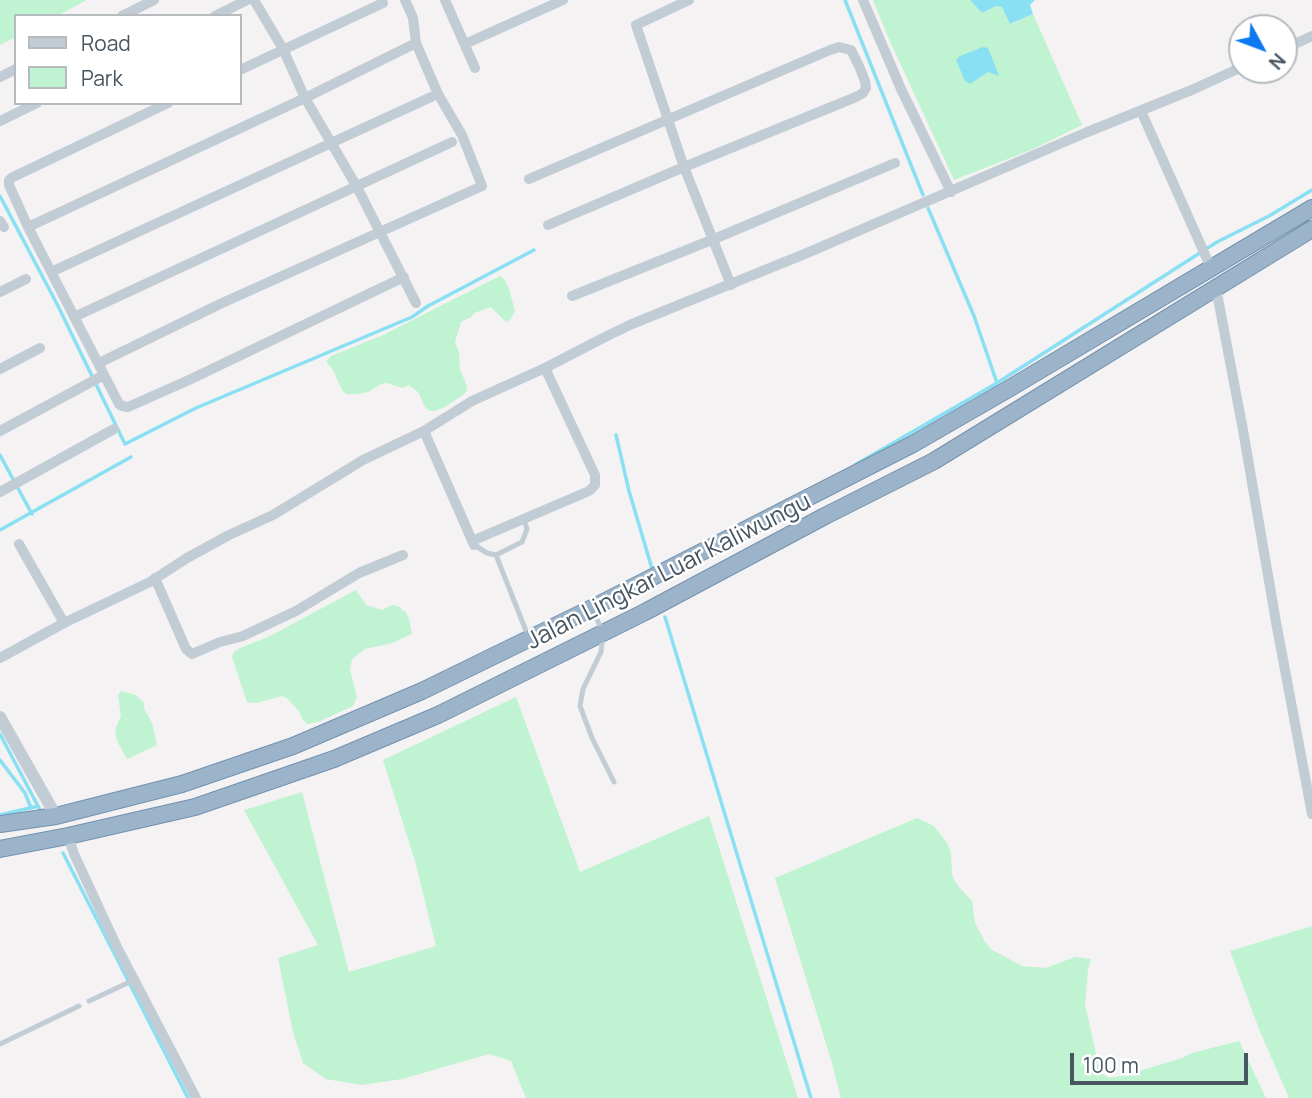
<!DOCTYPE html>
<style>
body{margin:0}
#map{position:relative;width:1312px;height:1098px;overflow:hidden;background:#f4f2f2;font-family:Manrope,sans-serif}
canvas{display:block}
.legend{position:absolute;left:14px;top:14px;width:228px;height:91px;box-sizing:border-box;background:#fff;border:2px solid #b6bbc0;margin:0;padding:9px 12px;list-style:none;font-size:21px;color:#485661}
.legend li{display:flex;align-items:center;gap:14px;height:35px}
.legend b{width:35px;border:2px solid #b6bbc0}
.north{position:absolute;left:1228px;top:14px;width:70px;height:70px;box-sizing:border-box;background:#fff;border:2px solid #b6bbc0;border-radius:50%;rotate:131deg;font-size:19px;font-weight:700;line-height:28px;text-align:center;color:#485661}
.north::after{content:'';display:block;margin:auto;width:24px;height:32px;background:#0e78f2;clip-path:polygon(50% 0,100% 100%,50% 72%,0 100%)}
.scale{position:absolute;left:1070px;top:1053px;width:178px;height:32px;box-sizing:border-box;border:4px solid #485661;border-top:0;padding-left:9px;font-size:21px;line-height:24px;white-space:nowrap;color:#485661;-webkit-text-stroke:5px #fff;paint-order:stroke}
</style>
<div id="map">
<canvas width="1312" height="1098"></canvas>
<ul class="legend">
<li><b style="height:9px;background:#c2ccd4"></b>Road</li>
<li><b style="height:19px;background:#bff3d1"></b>Park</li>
</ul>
<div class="north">N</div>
<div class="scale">100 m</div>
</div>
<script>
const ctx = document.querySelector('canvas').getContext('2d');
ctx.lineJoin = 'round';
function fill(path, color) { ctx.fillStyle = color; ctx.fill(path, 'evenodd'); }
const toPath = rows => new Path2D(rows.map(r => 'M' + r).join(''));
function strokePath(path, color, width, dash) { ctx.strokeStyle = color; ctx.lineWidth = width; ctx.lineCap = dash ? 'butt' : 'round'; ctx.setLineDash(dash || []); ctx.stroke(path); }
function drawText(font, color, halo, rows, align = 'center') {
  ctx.font = font + ' Manrope,sans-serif'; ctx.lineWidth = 5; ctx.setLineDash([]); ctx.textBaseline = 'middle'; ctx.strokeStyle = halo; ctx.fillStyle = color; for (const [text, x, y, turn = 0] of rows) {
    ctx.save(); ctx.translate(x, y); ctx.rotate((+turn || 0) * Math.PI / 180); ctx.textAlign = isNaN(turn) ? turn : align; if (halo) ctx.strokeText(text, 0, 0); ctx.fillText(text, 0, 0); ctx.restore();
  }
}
fill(toPath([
 [0,0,87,0,57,16,16,16,16,37,0,45],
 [873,0,970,0,982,13,996,6,1002,7,1011,24,1033,14,1082,125,1031,150,954,180,888,37],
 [500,276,504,279,509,289,515,311,510,320,506,322,491,307,474,313,471,317,461,322,455,342,459,352,460,369,466,384,467,391,463,395,445,407,435,411,429,411,425,407,418,392,409,385,403,388,387,383,381,384,368,392,357,394,346,394,342,390,333,370,326,361,331,356,381,336],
 [356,590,366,605,382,610,392,605,398,606,406,613,409,619,412,634,392,643,365,649,352,659,350,670,357,697,353,706,318,722,307,724,303,720,298,710,287,698,282,696,256,703,247,702,232,657,234,652,238,649,270,636],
 [121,691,136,695,144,703,144,708,152,723,157,745,127,759,117,741,115,730,121,716,118,695],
 [516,697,580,872,709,816,798,1098,526,1098,511,1061,489,1054,402,1079,362,1085,326,1079,303,1063,293,1032,278,958,318,945,244,810,302,792,349,972,436,946,415,861,383,760],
 [917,818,934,826,947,843,951,853,952,875,957,885,972,901,975,923,985,942,992,950,1022,966,1046,968,1075,957,1091,959,1088,969,1085,1004,1100,1072,1109,1078,1126,1075,1182,1058,1192,1053,1239,1041,1266,1098,841,1098,832,1063,775,878],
 [1312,926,1312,1098,1289,1098,1259,1029,1230,951]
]), '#bff3d1');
fill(toPath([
 [970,0,1035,0,1030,5,1033,14,1010,24,1002,7,996,6,982,13],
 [983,47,988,48,999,76,988,72,970,84,965,81,956,60,960,56]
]), '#89e0f2');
strokePath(toPath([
 [845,0,923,195],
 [0,196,57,304,125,444,196,408,412,317,428,306,534,250],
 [928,208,974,316,997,383],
 [616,435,629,491,653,572],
 [0,455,32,514],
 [855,465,997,383,1217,242,1269,216,1312,190],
 [0,530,131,457],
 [665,617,811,1098],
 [0,734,40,810],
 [0,760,25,793,31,808],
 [0,815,38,806],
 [63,853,188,1098]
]), '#89e0f2', 3.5);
const trunk = toPath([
 [0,824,56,816,182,784,293,746,422,691,592,608,913,444,1010,388,1312,208],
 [0,849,68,836,195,807,334,759,438,715,645,612,825,516,934,461,1312,229]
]);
strokePath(trunk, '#7291af', 18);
strokePath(toPath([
 [474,545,487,553,496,555,528,636],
 [496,555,522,542,527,529,524,520],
 [593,610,603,633,601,652,583,689,580,706,592,738,614,782],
 [89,1001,134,980],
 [0,1044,79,1006]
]), '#c2ccd4', 5);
strokePath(toPath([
 [254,0,283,49,305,98,357,187,416,303],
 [445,0,475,68],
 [689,0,636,25,684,167,731,285],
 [863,0,901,89,951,192],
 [122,16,154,0],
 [215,16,247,0],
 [465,44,563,0],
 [1284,49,1312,36],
 [240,70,383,3],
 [0,77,16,69],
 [168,103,13,177,9,180,9,185,28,227,119,404,122,406,128,407,189,380,404,277],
 [1141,111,1211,268],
 [0,121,37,103],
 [529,179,830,50,839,47,851,50,859,66,865,81,866,88,863,93,856,97,684,167,548,225],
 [0,221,4,227],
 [28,227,305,98,416,43],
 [51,272,431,97],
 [1216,288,1243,430,1276,622,1312,814],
 [0,292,26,279],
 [572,296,714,239,895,163],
 [74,317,452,142],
 [99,363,220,304,482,186,462,135,438,94,416,43,413,18,405,0],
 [0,369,40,348],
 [0,431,104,375],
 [424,431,474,545],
 [0,492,114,429],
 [472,541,589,491,595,485,595,475,545,368],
 [19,544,64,623],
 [155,578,186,649,192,654,220,642,243,636,296,611,359,573,403,555],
 [0,658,64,623,150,582,187,558,229,535,273,515,363,460,424,431,472,401,545,368,607,336,632,324,807,253,1085,133,1194,89,1242,67],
 [68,836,74,854,117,947,196,1098]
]), '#c2ccd4', 10);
strokePath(toPath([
 [0,717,56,816]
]), '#c2ccd4', 12);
strokePath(trunk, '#9cb4ca', 16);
drawText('24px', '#485661', '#fff', [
 ["Jalan Lingkar Luar Kaliwungu",669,572,-27]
]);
</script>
